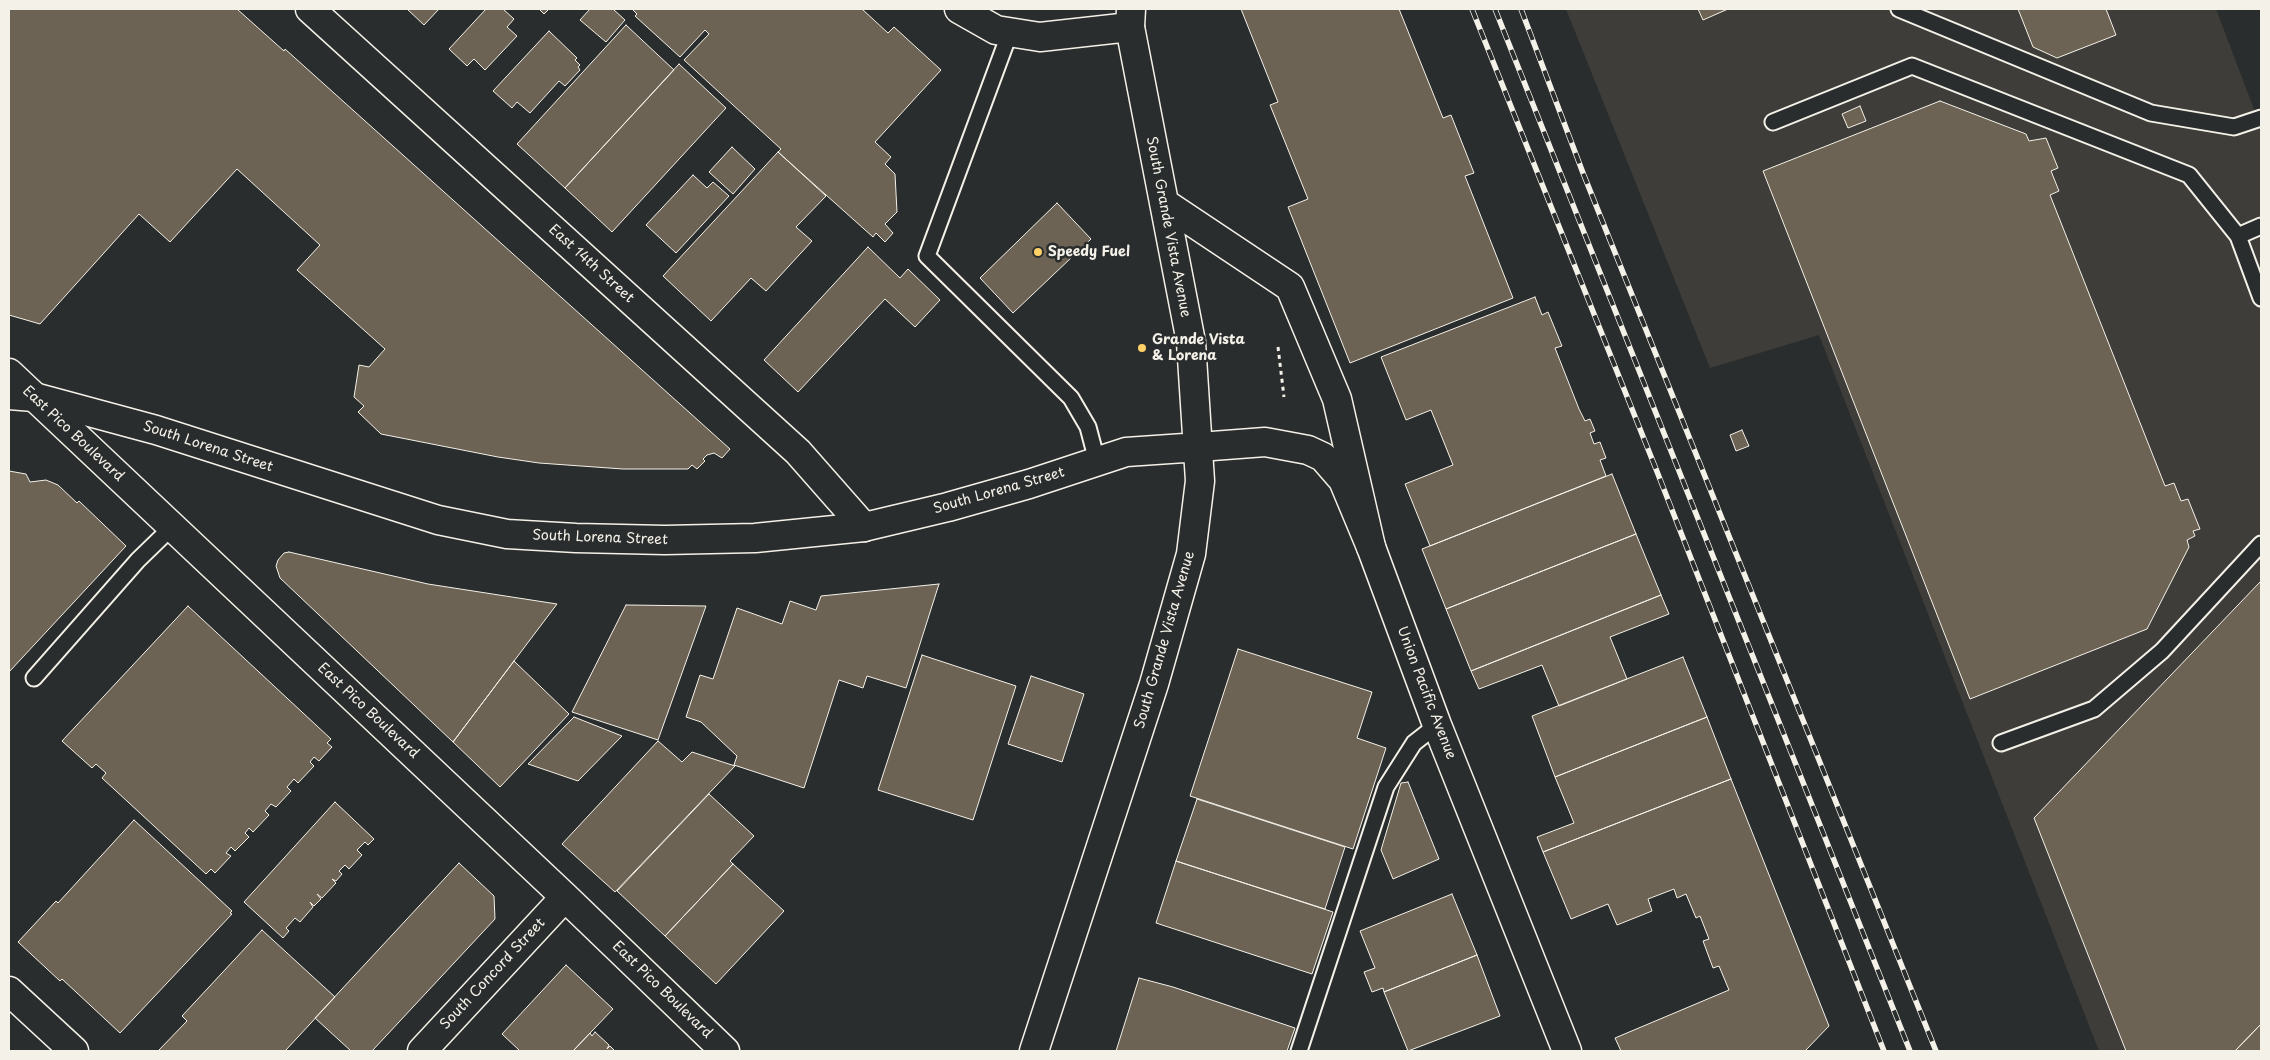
<!DOCTYPE html>
<style>
body{margin:0}
#map{position:relative;width:2270px;height:1060px;overflow:hidden;background:#2a2d2e;font-family:"Playpen Sans",sans-serif}
canvas{display:block}
.frame{position:absolute;inset:0;border:10px solid #f4f1e8;pointer-events:none}
</style>
<div id="map">
<canvas width="2270" height="1060"></canvas>
<div class="frame"></div>
</div>
<script>
const ctx = document.querySelector('canvas').getContext('2d');
ctx.lineJoin = 'round';
function fill(path, color) { ctx.fillStyle = color; ctx.fill(path, 'evenodd'); }
const toPath = rows => new Path2D(rows.map(r => 'M' + r).join(''));
function strokePath(path, color, width, dash) { ctx.strokeStyle = color; ctx.lineWidth = width; ctx.lineCap = dash ? 'butt' : 'round'; ctx.setLineDash(dash || []); ctx.stroke(path); }
function drawText(font, color, halo, rows, align = 'center') {
  ctx.font = font + ' "Playpen Sans",sans-serif'; ctx.lineWidth = 5; ctx.setLineDash([]); ctx.textBaseline = 'middle'; ctx.strokeStyle = halo; ctx.fillStyle = color; for (const [text, x, y, turn = 0] of rows) {
    ctx.save(); ctx.translate(x, y); ctx.rotate((+turn || 0) * Math.PI / 180); ctx.textAlign = isNaN(turn) ? turn : align; if (halo) ctx.strokeText(text, 0, 0); ctx.fillText(text, 0, 0); ctx.restore();
  }
}
fill(toPath([
 [1566,9,2216,9,2261,128,2261,1051,2099,1051,1819,335,1710,368]
]), '#3e3d39');
const building = toPath([
 [9,9,237,9,284,51,285,49,730,449,722,458,714,453,707,455,703,459,705,461,697,469,692,465,688,469,623,469,539,463,498,457,381,434,358,412,364,406,354,397,359,365,369,367,385,349,297,270,320,245,237,169,170,242,139,214,40,324,9,315,9,9],
 [407,9,439,9,424,25,407,9],
 [486,9,503,9,514,19,507,27,517,36,485,70,474,59,467,66,449,49,486,9],
 [539,9,549,9,544,14,539,9],
 [590,9,613,9,625,20,606,42,580,20,590,9],
 [632,9,862,9,888,33,894,27,941,70,875,142,891,157,885,164,895,174,897,212,885,224,893,233,885,242,876,233,873,237,778,152,781,149,684,60,709,34,705,30,680,57,635,16,637,14,632,9],
 [1241,9,1399,9,1443,118,1451,115,1474,173,1465,176,1513,298,1350,363,1288,207,1308,199,1270,105,1278,102,1241,9],
 [1698,9,1728,9,1703,20,1698,9],
 [2018,9,2106,9,2116,35,2057,58,2033,47,2018,9],
 [626,25,674,70,565,188,517,144,626,25],
 [549,31,577,58,575,60,580,65,578,67,580,70,565,86,559,81,530,113,517,102,512,108,493,91,549,31],
 [679,64,726,108,612,232,565,188,679,64],
 [1940,101,2026,134,2029,141,2046,138,2058,168,2051,171,2059,191,2050,195,2165,486,2174,483,2181,501,2188,499,2200,529,2193,531,2195,536,2187,540,2189,547,2147,629,1970,699,1763,171,1940,101],
 [1860,106,1866,121,1848,128,1842,114,1860,106],
 [732,147,755,169,733,194,709,172,732,147],
 [778,152,826,196,796,227,812,241,766,291,751,278,711,321,663,276,778,152],
 [693,175,707,188,713,182,729,196,676,253,646,225,693,175],
 [1057,203,1091,239,1013,313,980,278,1057,203],
 [868,247,900,278,908,269,940,300,915,327,885,299,798,392,764,360,868,247],
 [1535,297,1542,315,1548,312,1562,346,1555,348,1579,409,1585,421,1590,419,1595,431,1590,433,1594,444,1600,442,1606,458,1600,460,1606,476,1430,546,1405,484,1453,465,1431,410,1406,420,1381,357,1535,297],
 [1742,430,1749,446,1736,451,1730,435,1742,430],
 [9,471,26,474,30,482,46,480,58,485,77,503,79,501,126,546,9,672,9,471],
 [1612,474,1636,534,1446,609,1422,549,1612,474],
 [1636,534,1661,595,1471,671,1446,609,1636,534],
 [289,552,428,584,557,604,453,742,280,578,276,566,278,560,284,553,289,552],
 [2261,581,2261,1024,2235,1051,2126,1051,2034,818,2261,581],
 [939,584,906,688,867,676,863,688,839,680,804,788,734,765,737,756,701,722,686,717,700,675,713,679,737,608,782,624,790,601,816,610,821,596,939,584],
 [1661,595,1669,614,1610,637,1627,679,1559,706,1542,665,1479,689,1471,671,1661,595],
 [626,605,706,606,658,740,572,712,626,605],
 [188,606,331,739,327,743,332,747,319,761,314,757,310,762,314,766,298,783,294,779,287,787,291,791,276,807,271,804,265,811,269,815,253,832,249,828,245,833,249,837,235,851,231,847,226,853,231,856,215,873,211,869,206,874,102,778,106,773,96,764,92,768,62,741,188,606],
 [1238,649,1372,692,1357,738,1386,748,1353,849,1190,796,1238,649],
 [922,655,1016,686,973,820,878,790,922,655],
 [1683,657,1707,717,1555,777,1532,716,1683,657],
 [514,661,569,714,500,787,453,742,514,661],
 [1031,676,1084,694,1062,762,1008,744,1031,676],
 [574,717,622,736,578,781,528,764,574,717],
 [1707,717,1731,779,1543,852,1537,837,1574,823,1555,777,1707,717],
 [658,741,682,762,692,752,735,766,615,892,562,844,658,741],
 [1731,779,1829,1026,1805,1051,1621,1051,1615,1038,1729,990,1719,966,1713,968,1703,941,1709,939,1700,916,1696,918,1686,894,1677,898,1674,889,1648,899,1652,911,1617,925,1608,904,1571,919,1543,852,1731,779],
 [1408,782,1439,859,1393,879,1381,850,1401,783,1408,782],
 [709,794,754,836,730,861,733,864,665,936,617,891,709,794],
 [1197,799,1345,847,1325,909,1176,861,1197,799],
 [335,802,374,839,368,845,365,842,357,850,362,855,349,869,345,865,339,871,342,874,336,881,332,879,336,883,322,898,317,894,321,899,314,906,310,902,313,907,300,922,295,918,286,928,289,931,283,938,244,902,335,802],
 [134,820,232,911,230,913,232,914,120,1033,62,979,60,981,18,942,56,901,58,903,134,820],
 [1176,861,1333,912,1312,974,1156,923,1176,861],
 [459,863,494,896,495,919,372,1051,351,1051,315,1018,459,863],
 [733,864,784,911,716,984,665,936,733,864],
 [1452,894,1477,955,1384,992,1383,988,1372,992,1364,972,1375,968,1360,931,1452,894],
 [262,930,335,997,285,1051,158,1051,187,1021,182,1016,262,930],
 [1477,955,1500,1016,1408,1051,1384,992,1477,955],
 [566,965,613,1009,573,1051,520,1051,502,1034,566,965],
 [1139,978,1173,987,1295,1028,1287,1051,1116,1051,1139,978],
 [2261,1024,2261,1051,2235,1051,2261,1024],
 [595,1032,609,1045,607,1049,610,1046,615,1051,573,1051,590,1033,592,1036,595,1032]
]);
fill(building, '#6d6354');
strokePath(building, '#f4f1e8', 1);
const service = toPath([
 [1899,9,2151,113,2234,127,2261,118],
 [1010,32,927,256,1071,398,1088,427,1097,461],
 [1773,122,1912,66,2189,175,2238,236,2261,298],
 [2238,236,2261,226],
 [34,678,138,560,172,527],
 [2001,743,2094,709,2162,651,2261,544],
 [1299,1051,1386,787,1414,743,1437,725]
]);
const minor = toPath([
 [310,9,798,452,864,527],
 [9,373,565,897,725,1051],
 [1199,447,1265,442,1308,450,1323,457,1343,480,1371,547,1437,725,1567,1051],
 [9,991,74,1051],
 [422,1051,565,897]
]);
const tertiary = toPath([
 [959,9,996,30,1040,37,1130,27]
]);
const secondary = toPath([
 [1164,203,1290,287,1337,399,1371,547],
 [9,395,34,397,156,430,438,520,507,534,576,538,665,540,755,538,864,527,948,507,1029,484,1126,452,1199,447],
 [1034,1051,1154,684,1191,554,1200,481,1191,342,1130,27,1131,9]
]);
strokePath(service, '#f4f1e8', 19);
strokePath(minor, '#f4f1e8', 31);
strokePath(tertiary, '#f4f1e8', 31);
strokePath(secondary, '#f4f1e8', 31);
strokePath(toPath([
 [1278,347,1284,397]
]), '#f4f1e8', 3, [4, 4]);
strokePath(service, '#2a2d2e', 15);
strokePath(minor, '#2a2d2e', 28);
strokePath(tertiary, '#2a2d2e', 28);
strokePath(secondary, '#2a2d2e', 28);
const rail = toPath([
 [1472,9,1656,469,1884,1051],
 [1495,9,1910,1051],
 [1521,9,1583,173,1936,1051]
]);
strokePath(rail, '#f4f1e8', 5.5);
strokePath(rail, '#2a2d2e', 4, [11]);
for (const [x, y, r, color] of [
 [1038,252,5,"#ffd166"],
 [1142,348,5,"#ffd166"]
]) { const dot = new Path2D(); dot.arc(x, y, r, 0, 2 * Math.PI); ctx.fillStyle = color; ctx.fill(dot); strokePath(dot, '#2a2d2e', 2); }
drawText('14px', '#f4f1e8', '#2a2d2e', [
 ["South Grande Vista Avenue",1168,227,79],
 ["East 14th Street",591,264,42],
 ["East Pico Boulevard",73,434,43],
 ["South Lorena Street",208,447,18],
 ["South Lorena Street",999,491,-16],
 ["South Lorena Street",600,538,2],
 ["South Grande Vista Avenue",1165,640,-74],
 ["Union Pacific Avenue",1426,693,69],
 ["East Pico Boulevard",368,711,43],
 ["South Concord Street",493,974,-47],
 ["East Pico Boulevard",662,990,44]
]);
drawText('bold 14px', '#f4f1e8', '#2a2d2e', [
 ["Speedy Fuel",1048,252],
 ["Grande Vista",1152,340],
 ["& Lorena",1152,356]
], 'left');
</script>
